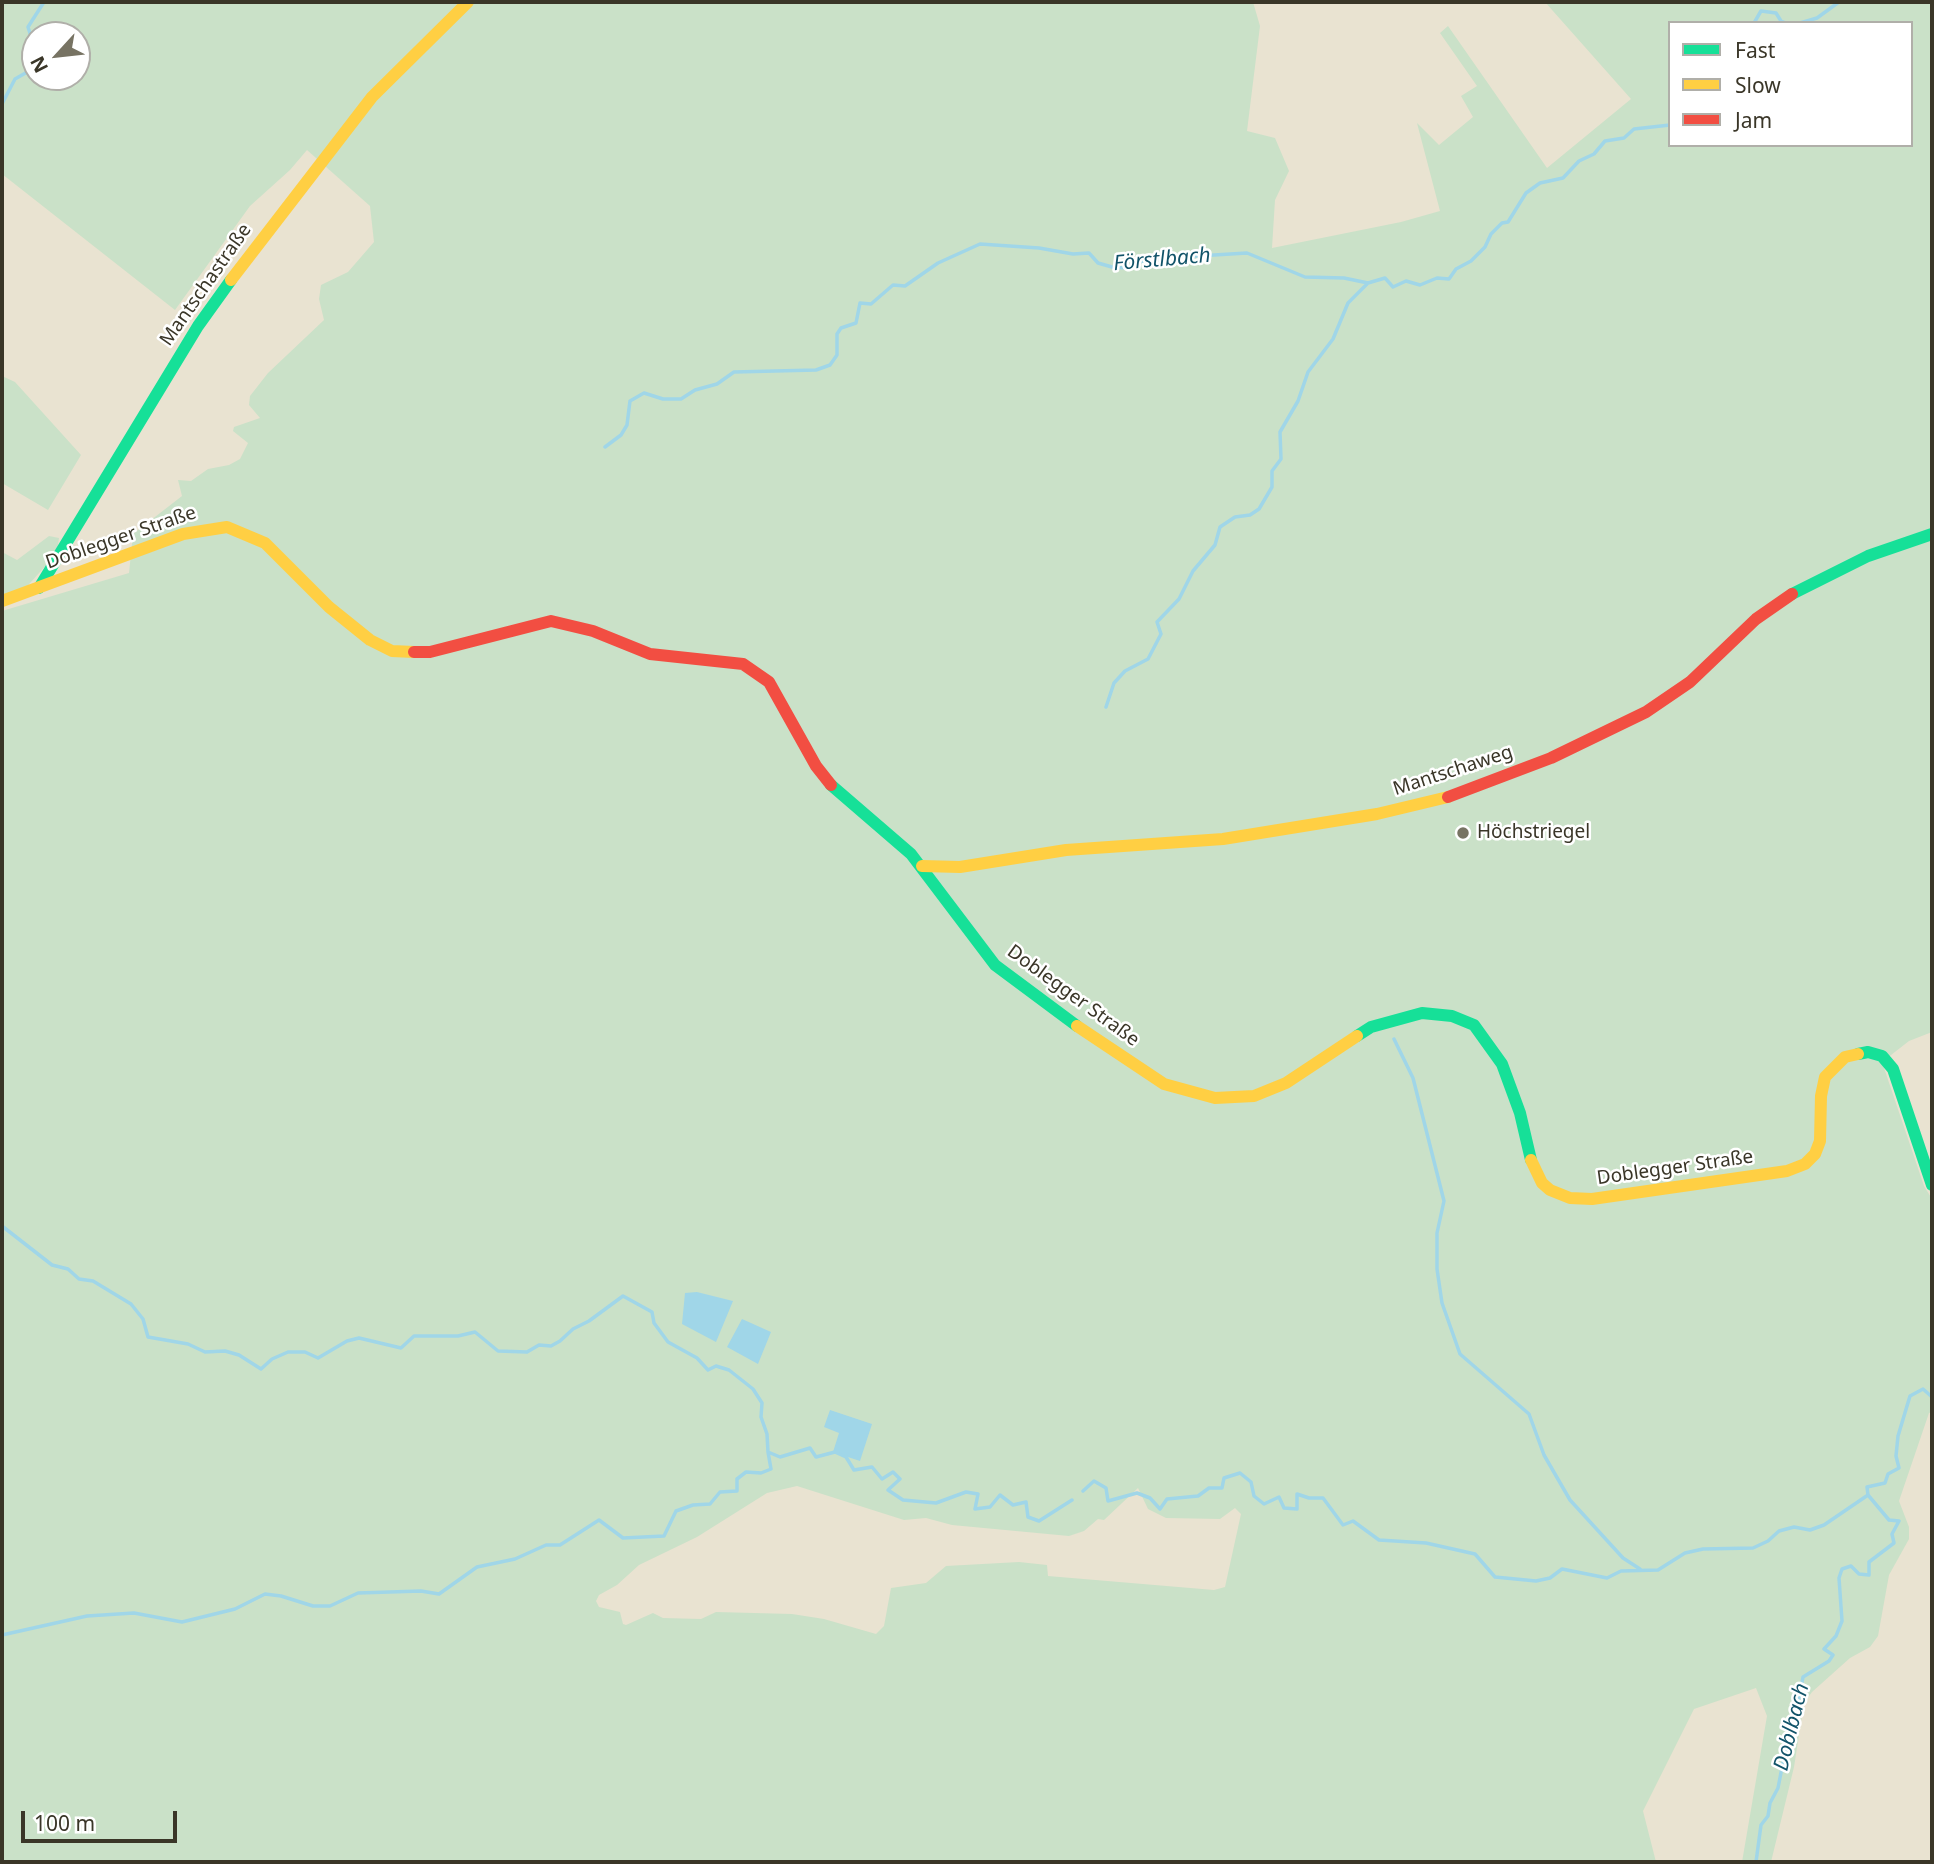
<!DOCTYPE html>
<meta charset="utf-8">
<style>
body{margin:0}
#map{position:relative;width:1934px;height:1864px;overflow:hidden;background:#e9e3d1;font-family:"Noto Sans",sans-serif}
canvas{display:block}
.frame{position:absolute;inset:0;border:4px solid #3a3628;pointer-events:none}
.legend{position:absolute;left:1668px;top:21px;width:245px;height:126px;box-sizing:border-box;background:#fff;border:2px solid #b0afa9;margin:0;padding:9px 12px;list-style:none;font-size:21px;color:#3a3628}
.legend li{display:flex;align-items:center;gap:14px;height:35px}
.legend b{width:35px;border:2px solid #b0afa9}
.north{position:absolute;left:21px;top:21px;width:70px;height:70px;box-sizing:border-box;background:#fff;border:2px solid #b0afa9;border-radius:50%;rotate:243deg;font-size:19px;font-weight:700;line-height:28px;text-align:center;color:#3a3628}
.north::after{content:'';display:block;margin:auto;width:24px;height:32px;background:#777363;clip-path:polygon(50% 0,100% 100%,50% 72%,0 100%)}
.scale{position:absolute;left:21px;top:1811px;width:156px;height:32px;box-sizing:border-box;border:4px solid #3a3628;border-top:0;padding-left:9px;font-size:21px;line-height:24px;white-space:nowrap;color:#3a3628;-webkit-text-stroke:5px #fff;paint-order:stroke}
</style>
<div id="map">
<canvas width="1934" height="1864"></canvas>
<div class="frame"></div>
<ul class="legend">
<li><b style="height:9px;background:#16e098"></b>Fast</li>
<li><b style="height:9px;background:#ffcf43"></b>Slow</li>
<li><b style="height:9px;background:#f24e42"></b>Jam</li>
</ul>
<div class="north">N</div>
<div class="scale">100 m</div>
</div>
<script>
const ctx = document.querySelector('canvas').getContext('2d');
ctx.lineJoin = 'round';
function fill(path, color) { ctx.fillStyle = color; ctx.fill(path, 'evenodd'); }
const toPath = rows => new Path2D(rows.map(r => 'M' + r).join(''));
function strokePath(path, color, width, dash) { ctx.strokeStyle = color; ctx.lineWidth = width; ctx.lineCap = dash ? 'butt' : 'round'; ctx.setLineDash(dash || []); ctx.stroke(path); }
function drawText(font, color, halo, rows, align = 'center') {
  ctx.font = font + ' "Noto Sans",sans-serif'; ctx.lineWidth = 5; ctx.setLineDash([]); ctx.textBaseline = 'middle'; ctx.strokeStyle = halo; ctx.fillStyle = color; for (const [text, x, y, turn = 0] of rows) {
    ctx.save(); ctx.translate(x, y); ctx.rotate((+turn || 0) * Math.PI / 180); ctx.textAlign = isNaN(turn) ? turn : align; if (halo) ctx.strokeText(text, 0, 0); ctx.fillText(text, 0, 0); ctx.restore();
  }
}
fill(toPath([
 [2,2,1253,2,1260,26,1247,131,1275,138,1289,171,1275,200,1272,248,1401,222,1440,211,1417,123,1439,145,1473,117,1461,96,1477,86,1440,33,1448,26,1547,168,1631,99,1545,2,1932,2,1932,1032,1909,1041,1882,1062,1924,1186,1932,1199,1932,1412,1929,1413,1899,1501,1909,1527,1909,1539,1889,1575,1878,1636,1870,1647,1850,1658,1812,1692,1804,1703,1794,1767,1771,1862,1742,1862,1767,1716,1756,1688,1694,1709,1643,1811,1656,1862,2,1862,2,611,129,573,133,534,182,496,178,480,191,481,208,469,229,465,240,459,248,443,233,431,234,427,260,418,249,405,250,396,268,373,324,320,319,299,321,285,348,272,374,242,370,206,307,150,290,170,250,206,175,310,2,174],
 [1670,23,1911,23,1911,145,1670,145],
 [35,35,77,35,77,77,35,77],
 [797,1486,904,1520,926,1518,952,1525,1069,1536,1084,1531,1098,1519,1104,1520,1138,1488,1148,1509,1166,1518,1220,1519,1235,1508,1241,1514,1225,1587,1214,1590,1048,1576,1047,1565,1019,1562,946,1566,926,1583,891,1588,884,1626,876,1634,824,1619,792,1614,716,1612,701,1619,663,1618,653,1613,626,1625,623,1624,620,1612,599,1607,596,1601,599,1595,617,1585,639,1565,697,1537,767,1493],
 [2,376,15,382,81,455,48,510,2,483],
 [49,536,59,538,57,553,22,592,2,598,2,552,17,560]
]), '#cae1c8');
fill(toPath([
 [697,1292,733,1301,716,1342,682,1324,685,1293],
 [742,1319,771,1332,758,1364,727,1347],
 [830,1410,872,1424,860,1461,833,1452,839,1433,824,1427]
]), '#a0d6e8');
strokePath(toPath([
 [1754,23,1761,11,1776,13,1781,21,1786,23],
 [1800,23,1817,18,1839,2],
 [2,104,15,79,29,71,33,43,28,27,44,2],
 [605,447,621,435,627,425,630,401,644,393,663,399,681,399,695,390,717,384,734,372,816,370,830,365,837,355,837,334,841,328,856,323,860,303,871,304,893,285,905,286,938,263,980,244,1039,248,1073,254,1089,253,1098,263,1112,267,1126,268,1148,259,1247,253,1305,277,1344,278,1368,283,1385,278,1393,287,1406,281,1420,285,1437,278,1449,279,1456,269,1471,261,1485,247,1491,234,1502,223,1508,222,1526,193,1540,183,1563,178,1579,161,1594,154,1605,141,1624,138,1634,129,1670,125],
 [1106,707,1114,683,1125,671,1148,659,1161,634,1157,622,1179,599,1193,571,1215,545,1220,527,1235,517,1250,515,1259,509,1272,487,1272,471,1281,459,1280,432,1298,401,1308,372,1333,339,1348,303,1367,284],
 [1394,1039,1413,1078,1444,1201,1437,1233,1437,1269,1442,1303,1460,1354,1529,1414,1544,1455,1570,1500,1623,1558,1640,1569],
 [2,1226,52,1265,68,1269,79,1279,93,1281,131,1304,143,1319,148,1337,188,1344,205,1352,225,1351,239,1355,261,1369,272,1359,288,1352,305,1352,318,1358,347,1341,359,1338,401,1348,414,1336,458,1336,475,1332,498,1351,527,1352,539,1345,551,1346,560,1341,573,1329,589,1321,623,1296,652,1312,654,1323,668,1342,697,1358,708,1370,716,1366,729,1370,753,1389,762,1403,761,1417,767,1434,768,1452,780,1457,810,1448,816,1457,835,1452,846,1457,854,1470,872,1467,882,1479,893,1472,900,1479,888,1490,903,1500,936,1503,966,1492,978,1494,975,1509,990,1507,1000,1495,1013,1505,1026,1502,1028,1517,1039,1521,1072,1500],
 [1083,1491,1094,1481,1106,1488,1108,1501,1137,1493,1150,1498,1160,1509,1167,1499,1198,1496,1209,1488,1222,1488,1224,1478,1240,1473,1251,1482,1254,1496,1264,1504,1279,1497,1284,1508,1297,1509,1297,1494,1309,1498,1323,1498,1343,1525,1353,1521,1379,1540,1426,1543,1475,1554,1495,1577,1536,1581,1550,1578,1562,1569,1607,1578,1621,1571,1658,1570,1685,1553,1703,1549,1753,1548,1768,1541,1779,1531,1794,1527,1810,1530,1824,1525,1868,1495],
 [2,1635,87,1616,134,1613,182,1622,235,1609,265,1594,281,1596,313,1606,330,1606,358,1593,421,1591,439,1594,477,1567,515,1559,546,1545,560,1545,599,1520,623,1538,664,1536,676,1511,693,1505,710,1504,720,1492,737,1491,737,1479,746,1472,761,1473,771,1469,768,1452],
 [1756,1862,1761,1825,1768,1816,1770,1803,1778,1788,1785,1752,1793,1743,1788,1731,1795,1719,1803,1677,1829,1661,1833,1655,1824,1649,1836,1636,1842,1621,1839,1578,1842,1569,1851,1566,1859,1574,1869,1575,1869,1562,1894,1543,1892,1534,1899,1521,1889,1520,1868,1495,1867,1487,1885,1483,1888,1474,1899,1468,1896,1456,1898,1436,1910,1396,1923,1389,1932,1397]
]), '#a0d6e8', 3.5);
strokePath(toPath([
 [39,588,198,326,231,280],
 [1792,594,1868,556,1932,534],
 [831,785,911,854,995,965,1077,1026],
 [1357,1036,1371,1027,1422,1013,1452,1016,1474,1025,1502,1064,1520,1113,1531,1160],
 [1858,1054,1868,1052,1882,1056,1893,1069,1932,1185]
]), '#16e098', 12);
strokePath(toPath([
 [231,280,372,97,468,2],
 [2,601,183,534,227,527,265,543,329,607,370,640,392,651,414,652],
 [922,866,960,867,1066,850,1223,839,1377,814,1448,797],
 [1077,1026,1164,1084,1215,1098,1254,1096,1286,1083,1357,1036],
 [1531,1160,1542,1183,1550,1190,1570,1198,1592,1199,1787,1171,1805,1164,1815,1154,1820,1141,1821,1096,1825,1077,1845,1057,1858,1054]
]), '#ffcf43', 12);
strokePath(toPath([
 [414,652,430,652,551,621,593,631,650,654,743,664,769,682,816,766,831,785],
 [1448,797,1551,758,1646,712,1690,682,1756,619,1792,594]
]), '#f24e42', 12);
for (const [x, y, r, color] of [
 [1463,833,7,"#777363"]
]) { const dot = new Path2D(); dot.arc(x, y, r, 0, 2 * Math.PI); ctx.fillStyle = color; ctx.fill(dot); strokePath(dot, '#fff', 2.5); }
drawText('19px', '#3a3628', '#fff', [
 ["Mantschastraße",206,285,-55],
 ["Doblegger Straße",121,538,-19],
 ["Mantschaweg",1453,771,-18],
 ["Doblegger Straße",1073,996,36],
 ["Doblegger Straße",1675,1168,-8]
]);
drawText('19px', '#3a3628', '#fff', [
 ["Höchstriegel",1477,833]
], 'left');
drawText('italic 21px', '#115369', '#fff', [
 ["Förstlbach",1162,260,-5],
 ["Doblbach",1792,1727,-76]
]);
</script>
